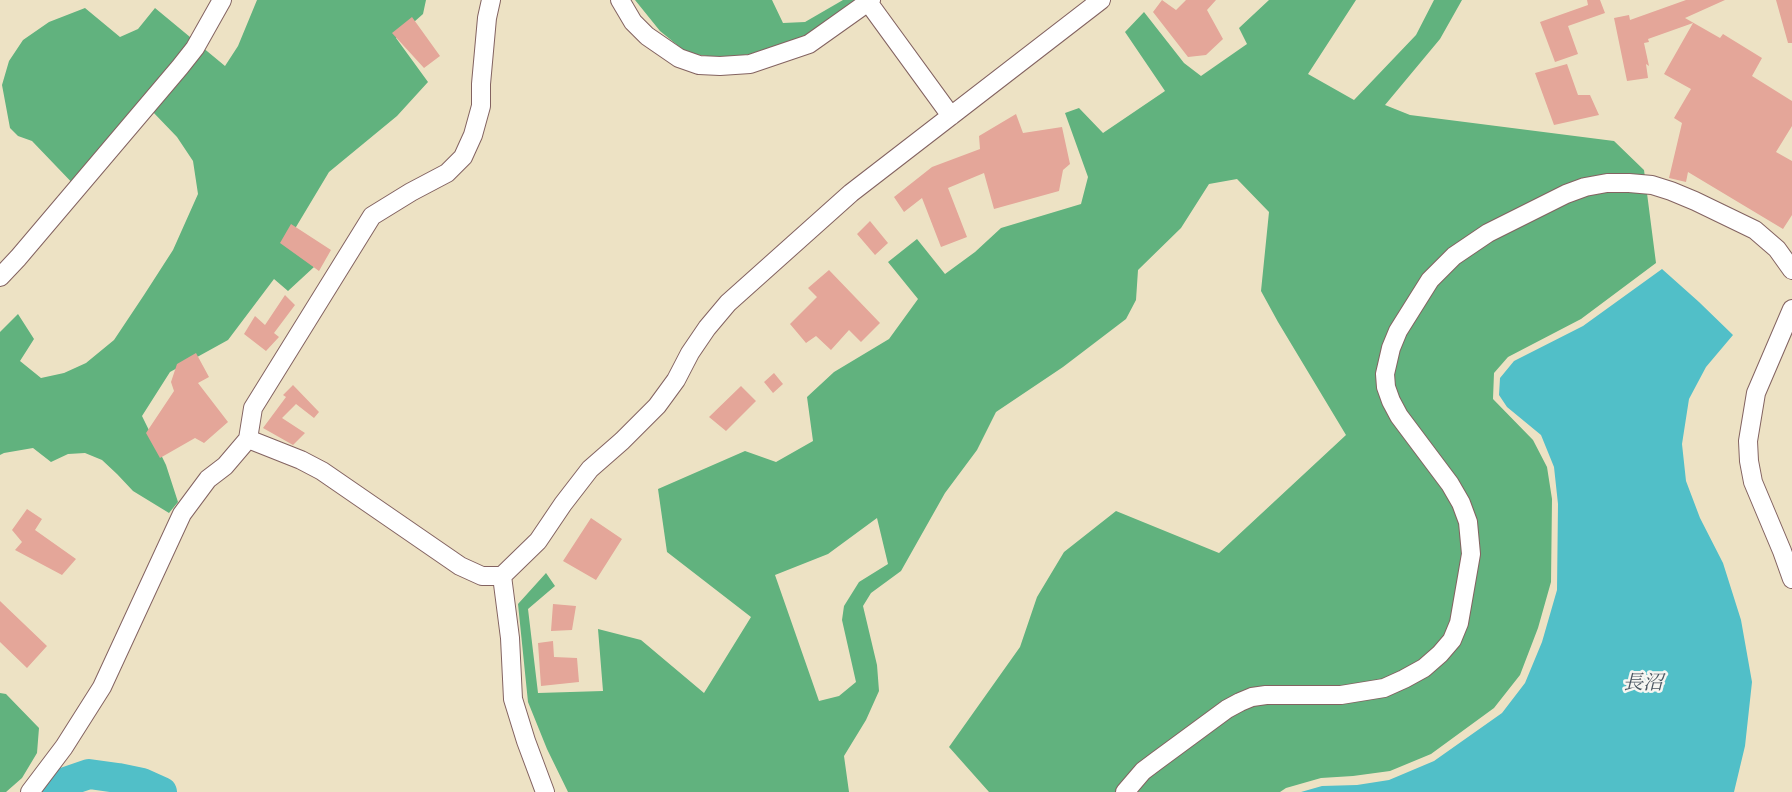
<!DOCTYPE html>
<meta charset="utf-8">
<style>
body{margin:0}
canvas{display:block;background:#ede2c4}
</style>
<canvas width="1792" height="792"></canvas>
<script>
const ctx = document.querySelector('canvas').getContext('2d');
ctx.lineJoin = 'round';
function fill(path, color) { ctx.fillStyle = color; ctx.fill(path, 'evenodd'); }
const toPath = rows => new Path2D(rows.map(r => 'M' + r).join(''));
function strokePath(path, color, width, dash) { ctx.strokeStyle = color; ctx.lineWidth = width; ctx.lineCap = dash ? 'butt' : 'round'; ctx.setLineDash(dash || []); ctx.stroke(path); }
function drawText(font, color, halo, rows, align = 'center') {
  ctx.font = font + ' "IM FELL French Canon","Noto Serif JP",serif'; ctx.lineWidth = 5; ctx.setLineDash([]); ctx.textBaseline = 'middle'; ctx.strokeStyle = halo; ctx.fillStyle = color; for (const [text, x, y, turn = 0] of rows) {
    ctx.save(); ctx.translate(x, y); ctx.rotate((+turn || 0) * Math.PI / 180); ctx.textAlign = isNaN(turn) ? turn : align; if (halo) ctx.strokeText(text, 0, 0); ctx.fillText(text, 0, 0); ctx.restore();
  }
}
fill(toPath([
 [257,0,426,0,423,14,396,38,428,82,397,116,329,172,287,242,314,267,288,291,274,279,228,340,170,372,142,416,166,465,178,502,169,513,133,491,117,474,102,460,85,453,68,454,51,462,33,448,4,453,0,455,0,332,18,314,34,339,20,361,41,378,64,373,86,363,114,340,144,295,173,250,198,194,193,161,177,137,152,111,79,190,32,141,18,136,10,128,2,85,9,61,23,40,49,22,85,8,120,37,138,29,155,8,225,66,238,46],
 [635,0,772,0,783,23,805,22,843,0,875,0,854,20,758,53,721,58,687,53,660,31],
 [1269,0,1356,0,1308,74,1354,100,1416,35,1434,0,1462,0,1440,39,1385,105,1410,115,1614,141,1644,170,1656,263,1581,319,1508,357,1494,373,1493,399,1533,440,1547,467,1552,499,1551,582,1538,628,1520,675,1494,708,1431,754,1390,771,1353,776,1321,778,1286,788,1280,792,989,792,949,747,1020,647,1037,597,1064,552,1116,511,1219,553,1346,435,1278,322,1261,291,1269,212,1237,179,1209,184,1181,228,1138,270,1136,300,1126,319,1063,367,996,412,977,450,945,493,901,571,871,593,863,606,877,665,879,691,866,720,844,756,849,792,568,792,547,749,528,702,518,604,546,573,555,586,528,609,538,693,603,691,598,629,641,640,704,693,751,617,667,552,658,489,745,451,776,462,813,441,807,397,834,372,889,339,918,299,888,262,917,239,945,274,975,252,1001,228,1081,204,1088,177,1065,113,1079,108,1103,133,1165,91,1125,32,1144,12,1184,63,1201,76,1247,44,1239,28],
 [877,518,888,564,859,582,844,606,842,620,856,682,839,696,819,701,775,575,828,554],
 [0,693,6,694,39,728,37,753,22,778,6,792,0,792]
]), '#61b27e');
fill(toPath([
 [1662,269,1699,302,1733,335,1706,367,1689,399,1682,444,1686,481,1700,518,1723,563,1741,620,1752,682,1745,746,1734,792,1301,792,1322,786,1357,785,1389,780,1434,761,1502,713,1525,683,1542,642,1557,590,1558,504,1554,467,1541,435,1507,407,1499,395,1500,378,1514,361,1583,326]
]), '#51bfc8');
strokePath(toPath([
 [51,792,57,785,89,774,118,778,142,783,162,792]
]), '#51bfc8', 30);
fill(toPath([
 [1162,0,1176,10,1186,0,1216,0,1207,10,1223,39,1206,55,1188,57,1153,12],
 [1587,0,1600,0,1605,13,1568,26,1578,54,1555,62,1540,22,1588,5],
 [1686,0,1725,0,1685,18,1720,38,1723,34,1762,58,1752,76,1792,101,1792,126,1776,152,1792,161,1792,215,1783,229,1688,172,1686,182,1669,178,1682,123,1674,118,1691,89,1664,74,1693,23,1648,39,1649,42,1644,43,1649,66,1646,64,1648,78,1627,81,1614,18,1629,15,1630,20],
 [1776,0,1792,0,1792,43,1788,43],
 [412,17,440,56,424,68,392,33],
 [1567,64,1578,95,1590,95,1599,115,1554,125,1535,73],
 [1016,114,1023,133,1062,127,1070,164,1063,170,1059,191,994,209,984,173,948,188,967,237,941,247,922,198,904,212,894,197,932,167,980,149,979,136],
 [870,221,888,243,875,255,857,234],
 [291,224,331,250,319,271,280,243],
 [829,270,880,323,861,342,849,330,831,350,816,336,806,343,790,324,817,297,808,288],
 [285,295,295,305,274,333,279,337,266,351,244,334,255,316,265,325],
 [196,353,209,377,198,383,228,422,204,443,195,438,160,458,146,433,174,391,171,382,177,364],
 [774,373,783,384,773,393,764,382],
 [293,385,319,412,314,418,296,404,282,418,305,433,293,445,263,428,286,397,283,395],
 [741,386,756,401,726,431,709,417],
 [27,509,42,519,35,530,76,559,62,575,15,550,22,542,12,530],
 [591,518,622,539,596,580,563,561],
 [0,601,47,646,27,668,0,642],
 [553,604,576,606,572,630,551,631],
 [553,641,554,657,577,658,579,682,541,686,538,643]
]), '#e4a699');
const minor = toPath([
 [620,0,633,22,647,36,679,58,699,65,720,66,750,64,809,44,871,0],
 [868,2,951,116],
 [0,277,18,258,180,67,195,48,222,0],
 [1792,309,1756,393,1748,441,1749,461,1753,482,1782,551,1792,579],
 [248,439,253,408,372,216,411,192,447,173,463,157,473,135,481,106,481,84,487,18,491,0],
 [502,576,510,638,513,699,526,741,545,792],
 [30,792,64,747,102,687,182,514,208,479,225,466,248,439,301,460,322,471,460,566,482,576,502,576,538,541,563,504,590,469,622,441,657,406,676,380,690,353,707,328,728,303,851,193,1101,0],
 [1125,792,1143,771,1155,762,1227,709,1240,702,1252,697,1266,695,1341,695,1384,688,1404,679,1424,668,1440,654,1452,640,1459,623,1471,554,1468,522,1461,503,1450,484,1399,416,1391,401,1386,387,1385,374,1391,348,1398,331,1430,280,1454,256,1488,233,1566,194,1585,187,1607,183,1629,183,1652,185,1671,191,1695,201,1755,230,1777,249,1792,270]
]);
strokePath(minor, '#836361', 20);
strokePath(minor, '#fff', 18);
drawText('italic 20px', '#4c5762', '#f6f6f2', [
 ["長沼",1643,684]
]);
</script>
